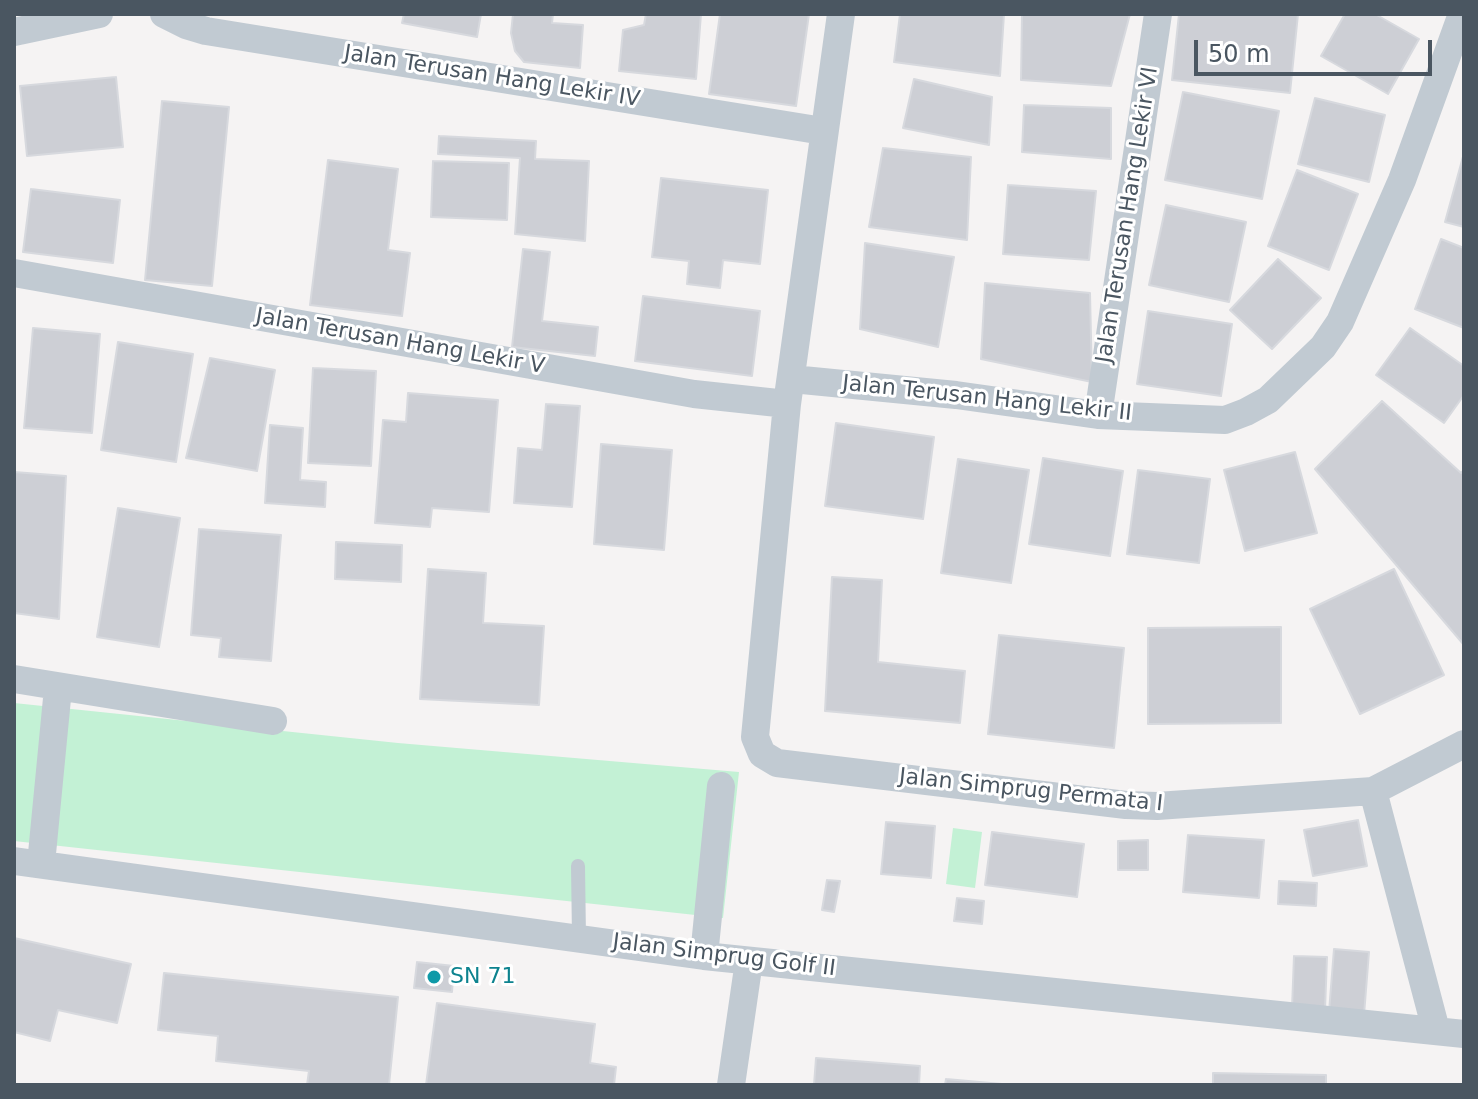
<!DOCTYPE html>
<style>
body{margin:0}
#map{position:relative;width:1478px;height:1099px;overflow:hidden;background:#f5f3f3;font-family:"DejaVu Sans",sans-serif}
canvas{display:block}
.frame{position:absolute;inset:0;border:16px solid #4a5661;pointer-events:none}
.scale{position:absolute;left:1194px;top:40px;width:238px;height:36px;box-sizing:border-box;border:4px solid #4a5661;border-top:0;padding-left:10px;font-size:24px;line-height:28px;white-space:nowrap;color:#4a5661;-webkit-text-stroke:6px #fff;paint-order:stroke}
</style>
<div id="map">
<canvas width="1478" height="1099"></canvas>
<div class="frame"></div>
<div class="scale">50 m</div>
</div>
<script>
const ctx = document.querySelector('canvas').getContext('2d');
ctx.lineJoin = 'round';
function fill(path, color) { ctx.fillStyle = color; ctx.fill(path, 'evenodd'); }
const toPath = rows => new Path2D(rows.map(r => 'M' + r).join(''));
function strokePath(path, color, width, dash) { ctx.strokeStyle = color; ctx.lineWidth = width; ctx.lineCap = dash ? 'butt' : 'round'; ctx.setLineDash(dash || []); ctx.stroke(path); }
function drawText(font, color, halo, rows, align = 'center') {
  ctx.font = font + ' "DejaVu Sans",sans-serif'; ctx.lineWidth = 6; ctx.setLineDash([]); ctx.textBaseline = 'middle'; ctx.strokeStyle = halo; ctx.fillStyle = color; for (const [text, x, y, turn = 0] of rows) {
    ctx.save(); ctx.translate(x, y); ctx.rotate((+turn || 0) * Math.PI / 180); ctx.textAlign = isNaN(turn) ? turn : align; if (halo) ctx.strokeText(text, 0, 0); ctx.fillText(text, 0, 0); ctx.restore();
  }
}
fill(toPath([
 [14,703,398,743,739,772,723,918,14,841],
 [953,828,982,832,975,888,946,884]
]), '#c3f1d5');
const building = toPath([
 [404,14,481,14,477,37,402,23,404,14],
 [513,14,553,14,552,23,583,25,580,68,524,62,515,51,511,33,513,14],
 [646,14,701,14,696,79,619,71,623,30,644,25,646,14],
 [720,14,809,14,796,106,709,94,720,14],
 [900,14,1004,14,1000,76,894,62,900,14],
 [1022,14,1130,14,1111,86,1021,80,1022,14],
 [1179,14,1298,14,1290,93,1172,80,1179,14],
 [1345,14,1375,14,1419,39,1388,94,1321,56,1345,14],
 [116,77,123,147,27,156,20,86,116,77],
 [914,79,992,97,989,145,903,128,914,79],
 [1183,92,1279,111,1262,199,1165,180,1183,92],
 [1315,98,1385,115,1369,182,1298,164,1315,98],
 [162,101,229,107,212,286,145,280,162,101],
 [1024,105,1111,108,1111,159,1022,152,1024,105],
 [439,136,536,141,535,159,589,161,585,241,515,234,520,158,438,154,439,136],
 [883,148,971,157,967,240,869,227,883,148],
 [1464,153,1464,227,1445,222,1464,153],
 [328,160,398,169,388,250,410,253,402,316,310,305,328,160],
 [433,161,509,163,507,220,431,217,433,161],
 [1297,170,1358,194,1329,270,1268,246,1297,170],
 [661,178,768,190,760,264,723,260,720,288,687,284,689,261,652,257,661,178],
 [1008,185,1096,191,1089,260,1003,254,1008,185],
 [31,189,120,200,113,263,23,252,31,189],
 [1166,205,1246,222,1229,302,1149,285,1166,205],
 [1441,239,1464,248,1464,328,1415,309,1441,239],
 [865,243,954,257,938,347,860,329,865,243],
 [523,249,550,252,542,321,598,327,595,356,512,347,523,249],
 [1278,259,1321,298,1272,349,1230,310,1278,259],
 [985,283,1090,293,1092,382,981,359,985,283],
 [643,296,760,311,752,376,635,361,643,296],
 [1148,311,1232,324,1221,396,1137,384,1148,311],
 [33,328,100,334,92,433,24,428,33,328],
 [1410,328,1464,366,1464,395,1444,423,1376,375,1410,328],
 [118,342,193,354,176,462,101,450,118,342],
 [210,358,275,370,257,471,186,458,210,358],
 [313,368,376,371,371,466,308,463,313,368],
 [408,393,498,400,489,512,432,508,430,527,375,523,383,420,406,422,408,393],
 [1382,401,1461,473,1464,470,1464,645,1315,469,1382,401],
 [546,404,580,406,572,507,514,503,518,448,542,450,546,404],
 [836,423,934,437,923,519,825,506,836,423],
 [270,425,303,428,300,480,326,482,325,507,265,503,270,425],
 [601,444,672,450,664,550,594,544,601,444],
 [1295,452,1317,533,1245,551,1224,470,1295,452],
 [1043,458,1123,471,1110,556,1029,544,1043,458],
 [958,459,1029,470,1011,583,941,573,958,459],
 [1138,470,1210,479,1199,563,1127,554,1138,470],
 [14,472,66,476,59,619,14,613,14,472],
 [118,508,180,518,159,647,97,637,118,508],
 [199,529,281,535,271,661,219,657,221,638,191,635,199,529],
 [336,542,402,545,401,582,335,579,336,542],
 [428,569,486,573,483,623,544,626,539,705,420,699,428,569],
 [1394,569,1444,675,1360,714,1310,609,1394,569],
 [832,577,882,580,878,662,965,671,960,723,825,711,832,577],
 [1281,627,1281,723,1148,724,1148,628,1281,627],
 [999,635,1124,648,1114,748,988,734,999,635],
 [1358,820,1367,866,1313,876,1304,830,1358,820],
 [886,822,935,826,931,878,881,874,886,822],
 [992,832,1084,844,1077,897,985,885,992,832],
 [1188,835,1264,840,1259,898,1183,892,1188,835],
 [1148,840,1148,870,1118,870,1118,841,1148,840],
 [827,880,840,881,834,912,822,910,827,880],
 [1279,881,1317,883,1316,906,1278,904,1279,881],
 [957,898,984,901,982,924,954,921,957,898],
 [14,938,131,964,117,1023,58,1010,50,1041,14,1032,14,938],
 [1334,949,1369,952,1364,1015,1329,1012,1334,949],
 [1294,956,1327,957,1325,1010,1292,1008,1294,956],
 [417,962,454,966,452,992,414,988,417,962],
 [164,973,398,997,389,1085,307,1085,309,1071,216,1061,218,1036,158,1030,164,973],
 [437,1003,595,1024,590,1063,616,1067,614,1085,426,1085,437,1003],
 [816,1058,920,1066,919,1085,814,1085,816,1058],
 [1213,1073,1326,1075,1326,1085,1213,1085,1213,1073],
 [946,1079,1013,1085,945,1085,946,1079]
]);
fill(building, '#cdcfd5');
strokePath(building, '#d7d9de', 2);
strokePath(toPath([
 [578,866,579,938]
]), '#c1cad2', 14);
strokePath(toPath([
 [164,14,186,25,206,31,823,131],
 [841,14,787,404,755,737,762,754,777,763,1126,805,1157,806,1373,791,1464,744],
 [14,32,99,14],
 [14,273,694,394,787,404],
 [792,379,956,395,1098,415,1225,420,1246,412,1268,400,1323,347,1340,322,1402,180,1462,14],
 [1098,415,1158,14],
 [14,679,273,721],
 [1373,791,1436,1030],
 [14,861,704,956,1464,1034],
 [41,864,58,688],
 [704,956,721,786],
 [731,1085,749,961]
]), '#c1cad2', 28);
for (const [x, y, r, color] of [
 [434,977,8,"#0f9aa8"]
]) { const dot = new Path2D(); dot.arc(x, y, r, 0, 2 * Math.PI); ctx.fillStyle = color; ctx.fill(dot); strokePath(dot, '#fff', 3); }
drawText('22px', '#4a5661', '#fff', [
 ["Jalan Terusan Hang Lekir IV",492,77,9],
 ["Jalan Terusan Hang Lekir VI",1128,215,-81],
 ["Jalan Terusan Hang Lekir V",400,342,10],
 ["Jalan Terusan Hang Lekir II",987,399,6],
 ["Jalan Simprug Permata I",1031,791,6],
 ["Jalan Simprug Golf II",724,956,7]
]);
drawText('22px', '#0d838f', '#fff', [
 ["SN 71",450,977]
], 'left');
</script>
